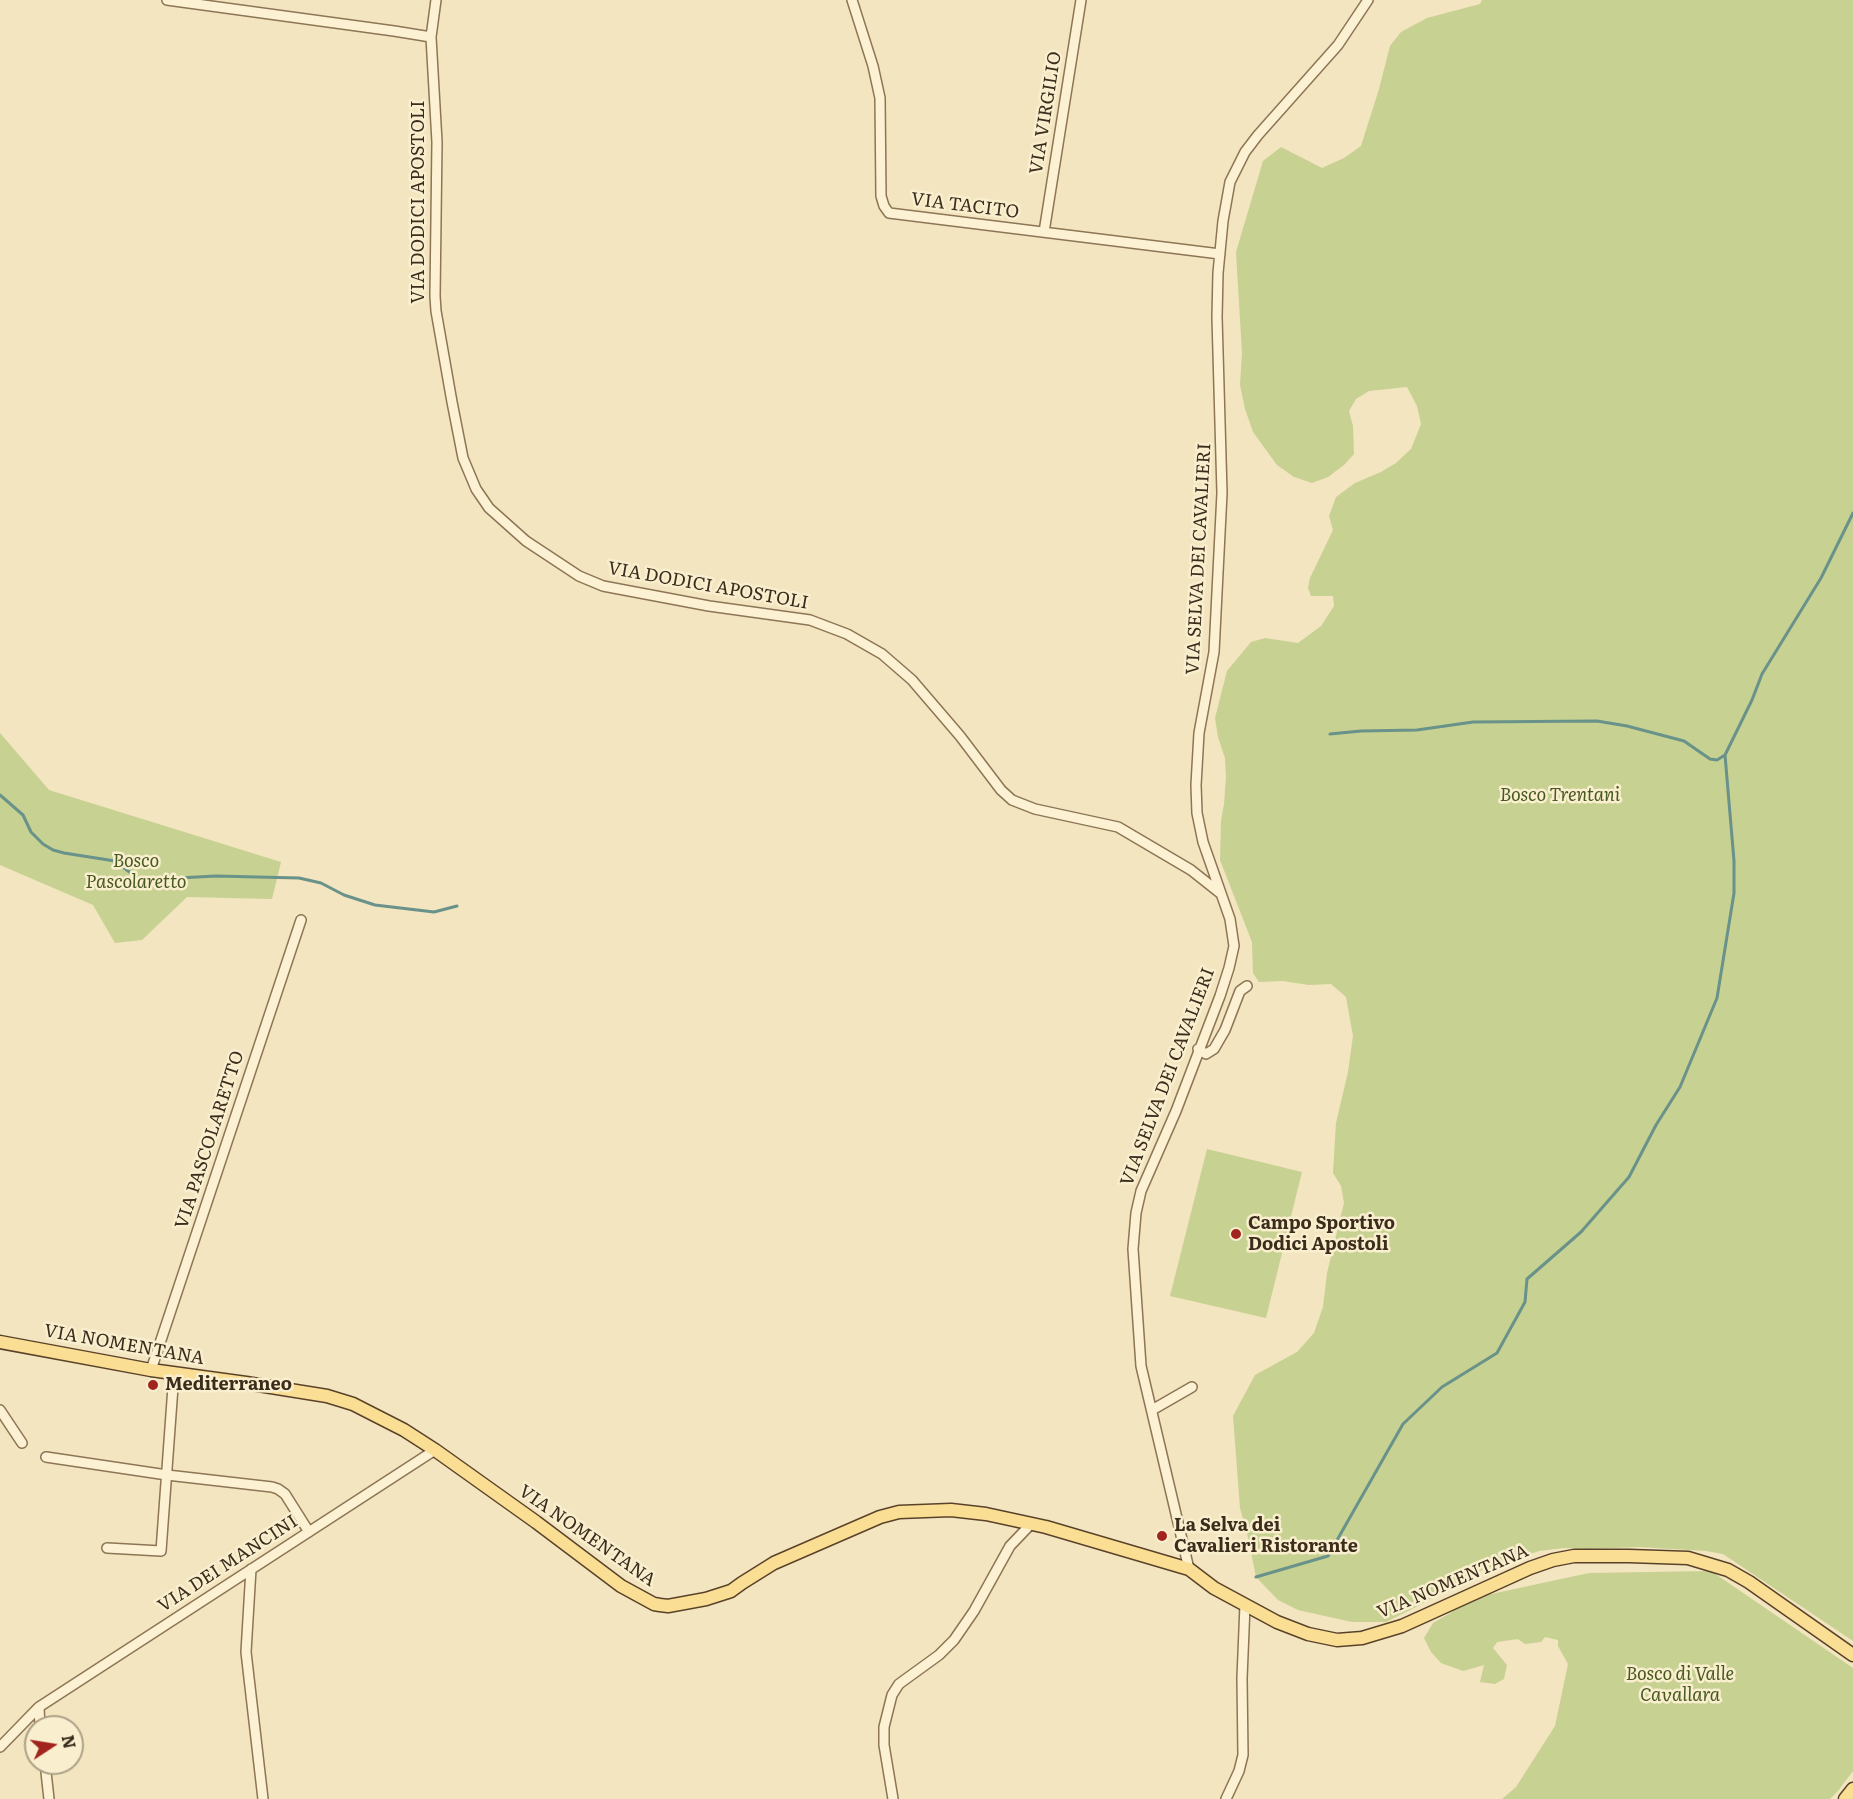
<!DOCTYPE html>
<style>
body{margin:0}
#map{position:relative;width:1853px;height:1799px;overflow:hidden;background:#f2e5bf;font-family:Literata,serif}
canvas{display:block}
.north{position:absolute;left:24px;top:1715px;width:60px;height:60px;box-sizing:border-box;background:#f9efcf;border:2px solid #ada187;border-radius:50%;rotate:78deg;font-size:16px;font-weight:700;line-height:24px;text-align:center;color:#3b2c1b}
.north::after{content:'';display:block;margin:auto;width:21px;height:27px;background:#a2241f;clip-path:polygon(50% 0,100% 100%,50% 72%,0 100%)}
</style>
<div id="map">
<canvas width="1853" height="1799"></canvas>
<div class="north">N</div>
</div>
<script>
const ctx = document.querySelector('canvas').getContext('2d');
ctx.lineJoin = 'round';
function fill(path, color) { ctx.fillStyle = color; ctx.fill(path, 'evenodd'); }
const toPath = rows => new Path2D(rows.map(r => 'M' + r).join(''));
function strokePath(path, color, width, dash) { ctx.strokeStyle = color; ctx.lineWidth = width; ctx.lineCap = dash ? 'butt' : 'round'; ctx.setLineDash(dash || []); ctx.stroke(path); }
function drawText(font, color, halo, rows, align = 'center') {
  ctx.font = font + ' Literata,serif'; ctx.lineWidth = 5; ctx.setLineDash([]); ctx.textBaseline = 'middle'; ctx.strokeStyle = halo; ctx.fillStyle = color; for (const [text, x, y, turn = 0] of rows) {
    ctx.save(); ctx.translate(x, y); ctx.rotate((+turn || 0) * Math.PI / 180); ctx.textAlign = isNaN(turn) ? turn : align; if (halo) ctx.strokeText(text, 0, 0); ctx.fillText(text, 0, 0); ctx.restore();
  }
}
fill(toPath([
 [1482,0,1853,0,1853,1641,1723,1554,1706,1551,1639,1547,1589,1549,1564,1548,1539,1551,1479,1571,1420,1605,1386,1622,1352,1622,1298,1610,1278,1600,1256,1577,1247,1533,1240,1508,1233,1416,1255,1375,1297,1352,1314,1333,1323,1307,1327,1273,1344,1203,1341,1186,1333,1173,1336,1123,1348,1072,1353,1036,1346,997,1331,984,1309,985,1283,981,1259,982,1253,973,1252,942,1220,860,1221,821,1224,804,1226,777,1225,758,1218,737,1215,718,1227,671,1251,642,1265,638,1298,643,1321,626,1334,606,1333,596,1311,596,1308,588,1310,578,1333,530,1329,516,1336,497,1355,483,1381,472,1396,463,1411,449,1421,424,1417,406,1407,387,1369,391,1356,399,1349,411,1353,426,1354,454,1344,465,1328,477,1312,483,1294,477,1277,465,1253,432,1245,409,1240,385,1242,353,1236,252,1263,161,1281,147,1322,168,1344,158,1361,146,1379,89,1390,46,1401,32,1427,18,1480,4],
 [0,733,49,790,281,862,272,899,187,897,142,940,115,943,93,905,0,865],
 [1207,1149,1302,1172,1266,1318,1170,1296],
 [1711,1571,1853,1668,1853,1771,1838,1791,1830,1799,1502,1799,1516,1787,1555,1726,1568,1664,1558,1646,1558,1640,1545,1637,1541,1642,1525,1644,1518,1639,1497,1642,1493,1648,1507,1665,1504,1679,1495,1684,1480,1682,1484,1665,1463,1671,1441,1663,1431,1652,1424,1638,1433,1623,1452,1612,1468,1599,1589,1573]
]), '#c7d192');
strokePath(toPath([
 [1330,734,1361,731,1417,730,1473,722,1597,721,1627,726,1684,741,1710,759,1717,760,1725,755,1752,700,1762,674,1821,578,1853,513],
 [0,795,23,815,31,832,43,844,53,850,64,853,115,861,140,880,216,876,299,878,321,883,344,895,375,905,434,912,457,906],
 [1256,1577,1328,1556,1403,1424,1442,1387,1497,1353,1525,1302,1527,1279,1581,1232,1629,1177,1656,1125,1680,1087,1717,998,1734,893,1734,861,1725,755]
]), '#69928a', 3);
const minor = toPath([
 [167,0,394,31,431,37],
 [436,0,431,37,437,142,435,296,436,311,452,402,463,458,476,489,489,508,526,541,579,576,603,586,709,606,810,620,847,634,882,654,912,680,960,736,1001,790,1012,800,1035,809,1118,827,1191,870,1220,893],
 [852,0,873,66,880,98,881,196,884,206,889,213,1220,254],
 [1044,232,1081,0],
 [1198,1049,1206,1054,1214,1049,1225,1030,1240,991,1247,986],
 [151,1370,301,920],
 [0,1410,22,1443],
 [1152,1410,1192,1387],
 [46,1457,167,1475,272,1487,278,1489,285,1494,309,1532],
 [107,1548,161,1551,174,1373],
 [251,1569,246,1652,263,1799],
 [1189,1569,1141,1366,1133,1249,1136,1213,1141,1191,1176,1111,1220,996,1229,968,1234,946,1230,919,1203,842,1197,813,1196,785,1199,733,1214,652,1222,493,1217,317,1218,273,1223,221,1230,182,1245,152,1258,135,1338,45,1368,0],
 [39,1707,40,1727],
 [0,1747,39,1707,435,1450],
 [45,1763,49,1799],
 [893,1799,884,1745,884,1727,892,1695,899,1684,939,1655,954,1640,974,1611,1010,1546,1031,1524],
 [1226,1799,1239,1771,1243,1755,1242,1678,1245,1605]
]);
const major = toPath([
 [0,1342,151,1370,246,1383,327,1396,353,1404,404,1430,435,1450,536,1522,621,1586,654,1604,660,1605,668,1606,706,1599,731,1591,742,1583,774,1563,880,1517,899,1512,951,1510,986,1514,1046,1527,1189,1569,1214,1588,1277,1622,1308,1634,1337,1640,1362,1638,1402,1626,1530,1568,1553,1560,1574,1556,1629,1556,1688,1558,1728,1570,1749,1582,1853,1655],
 [1845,1799,1853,1789]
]);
strokePath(minor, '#8d7555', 12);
strokePath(major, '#5a422a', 15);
strokePath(minor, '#fcf2d3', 9);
strokePath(major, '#f9de93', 12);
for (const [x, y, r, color] of [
 [1236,1234,6,"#a2241f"],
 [153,1385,6,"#a2241f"],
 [1162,1536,6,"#a2241f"]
]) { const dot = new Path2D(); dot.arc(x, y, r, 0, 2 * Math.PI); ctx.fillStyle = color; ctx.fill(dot); strokePath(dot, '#f9efcf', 2); }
drawText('18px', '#3b2c1b', '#f9efcf', [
 ["VIA VIRGILIO",1046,113,-81],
 ["VIA DODICI APOSTOLI",419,202,-90],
 ["VIA TACITO",965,206,7],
 ["VIA SELVA DEI CAVALIERI",1199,559,-87],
 ["VIA DODICI APOSTOLI",708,586,10],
 ["VIA SELVA DEI CAVALIERI",1168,1077,-69],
 ["VIA PASCOLARETTO",210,1140,-72],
 ["VIA NOMENTANA",124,1345,10],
 ["VIA NOMENTANA",587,1536,35],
 ["VIA DEI MANCINI",228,1564,-33],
 ["VIA NOMENTANA",1453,1582,-23]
]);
drawText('italic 18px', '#485920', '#f9efcf', [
 ["Bosco Trentani",1560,796],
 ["Bosco",136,862],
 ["Pascolaretto",136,883],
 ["Bosco di Valle",1680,1675],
 ["Cavallara",1680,1696]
]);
drawText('bold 18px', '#3b2c1b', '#f9efcf', [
 ["Campo Sportivo",1248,1224],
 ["Dodici Apostoli",1248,1245],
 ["Mediterraneo",165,1385],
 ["La Selva dei",1174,1526],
 ["Cavalieri Ristorante",1174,1547]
], 'left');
</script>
